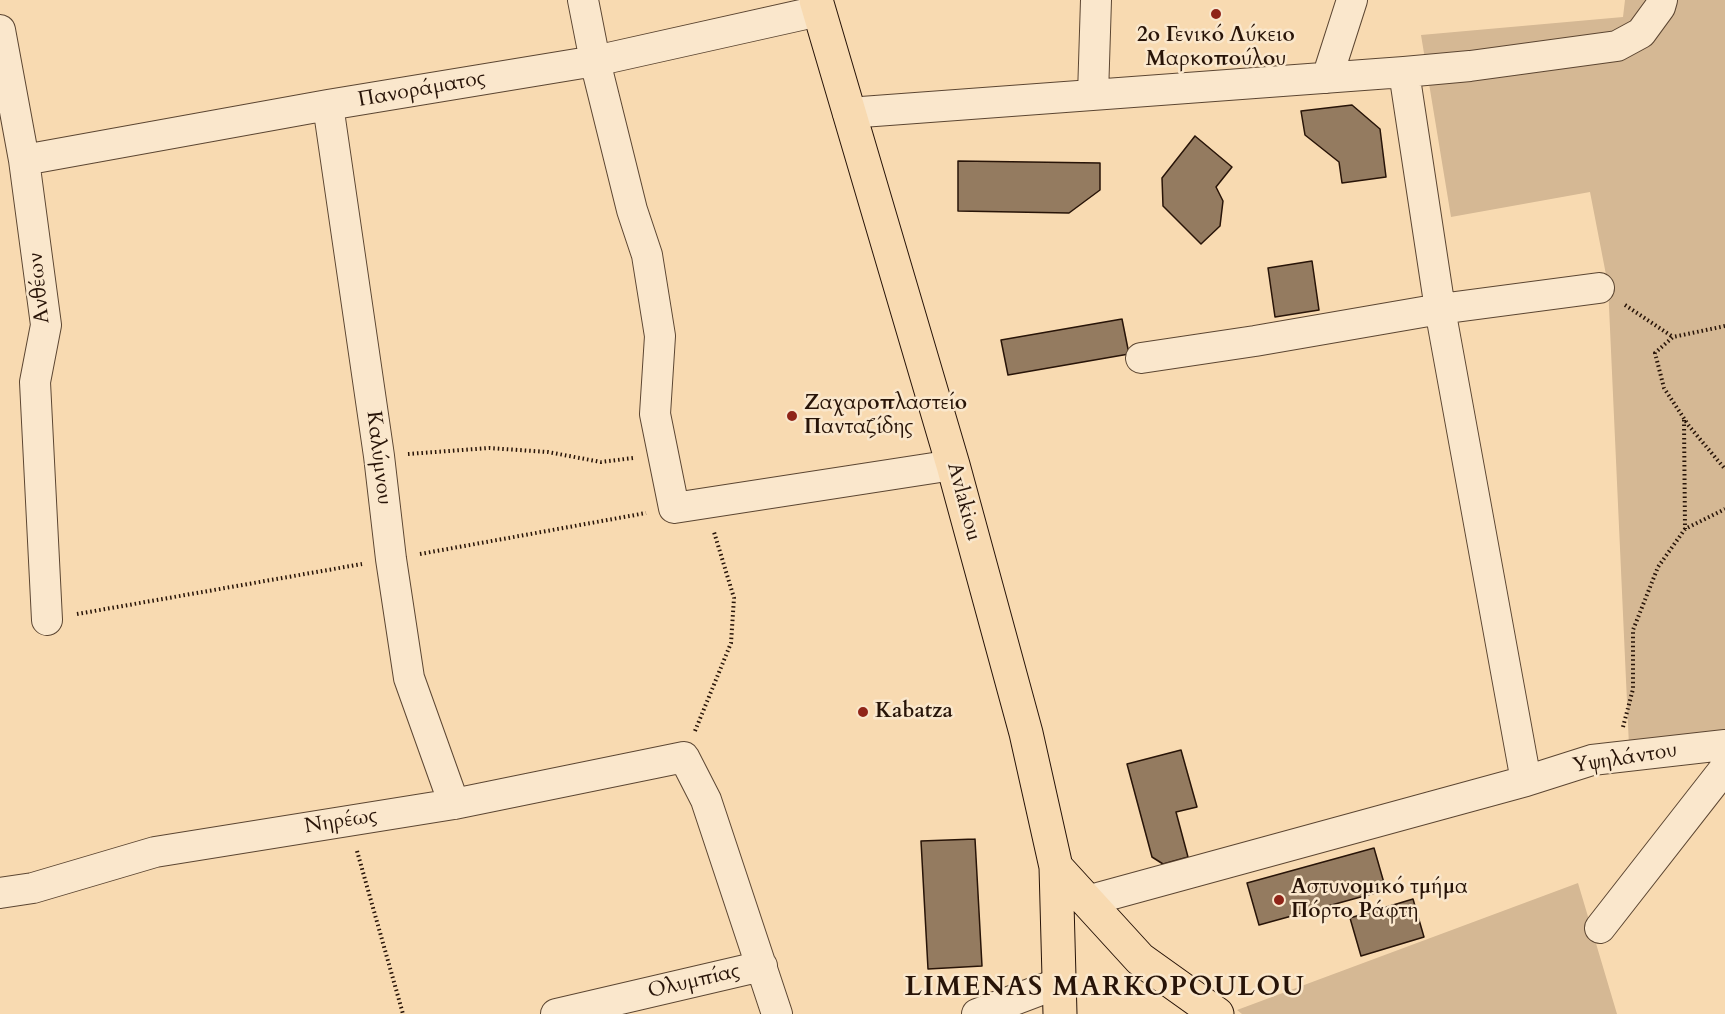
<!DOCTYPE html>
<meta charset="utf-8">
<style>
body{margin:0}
canvas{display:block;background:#f8dab1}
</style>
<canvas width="1725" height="1014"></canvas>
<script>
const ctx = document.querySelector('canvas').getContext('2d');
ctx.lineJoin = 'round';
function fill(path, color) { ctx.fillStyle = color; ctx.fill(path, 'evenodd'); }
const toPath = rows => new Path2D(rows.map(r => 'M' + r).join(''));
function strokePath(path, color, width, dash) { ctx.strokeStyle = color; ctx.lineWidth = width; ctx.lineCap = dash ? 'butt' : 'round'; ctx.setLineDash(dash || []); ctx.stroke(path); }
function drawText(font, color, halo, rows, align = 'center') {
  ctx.font = font + ' Cardo,serif'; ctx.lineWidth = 5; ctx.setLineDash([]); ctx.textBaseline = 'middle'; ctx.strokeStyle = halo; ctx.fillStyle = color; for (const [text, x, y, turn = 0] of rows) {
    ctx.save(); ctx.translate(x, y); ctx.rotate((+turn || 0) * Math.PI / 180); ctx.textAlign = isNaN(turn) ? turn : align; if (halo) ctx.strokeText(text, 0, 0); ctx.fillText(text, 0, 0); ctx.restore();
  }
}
fill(toPath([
 [1625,0,1725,0,1725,730,1629,746,1608,285,1590,192,1451,217,1421,35,1623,17],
 [1578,883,1617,1014,1242,1014,1237,1010]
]), '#d5b894');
const building = toPath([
 [1352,105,1380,129,1386,177,1342,183,1339,162,1305,135,1301,111,1352,105],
 [1195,136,1232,167,1216,187,1223,201,1220,226,1201,244,1163,206,1162,178,1195,136],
 [958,161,1100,163,1100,190,1069,213,958,211,958,161],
 [1312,261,1319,310,1275,317,1268,268,1312,261],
 [1122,319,1129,354,1008,375,1001,340,1122,319],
 [1181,750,1197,807,1176,812,1188,857,1163,864,1152,857,1127,764,1181,750],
 [975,839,982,966,928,969,921,841,975,839],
 [1374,848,1386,890,1259,925,1247,883,1374,848],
 [1413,899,1424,937,1361,956,1350,918,1413,899]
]);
fill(building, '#947b60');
strokePath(building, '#281408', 1.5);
const minor = toPath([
 [583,0,595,61,632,210,647,255,660,336,655,414,674,508,953,465],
 [0,30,24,160,46,325,35,382,47,620],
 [1404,72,1440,309,1526,781],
 [1327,78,1352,0],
 [1093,95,1096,0],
 [328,105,379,456,391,559,409,678,454,804],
 [848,113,1404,72,1470,66,1617,46,1641,33,1660,7,1662,0],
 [24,160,328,105,595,61,819,11],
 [1141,358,1255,341,1440,309,1599,288],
 [0,893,33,888,155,852,454,804,684,757,706,800,777,1014],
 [1087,901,1526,781,1592,760,1725,745],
 [1600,928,1725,768],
 [556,1014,762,966],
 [977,1014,1059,983]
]);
const major = toPath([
 [816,0,953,465,1026,733,1056,867,1060,1014],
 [1056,867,1140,959,1217,1014]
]);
strokePath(minor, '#5c4632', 32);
strokePath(major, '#281408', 35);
strokePath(toPath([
 [1625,305,1673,337],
 [1725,326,1673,337,1655,353,1664,388,1689,426,1725,469],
 [1684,420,1685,529],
 [408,454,489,448,548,452,601,462,633,458],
 [420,554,646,513],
 [77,614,362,564],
 [1623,727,1633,689,1633,630,1658,567,1685,529,1725,509],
 [695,731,731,643,734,598,714,532],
 [357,851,403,1014]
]), '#281408', 4, [1.5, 3]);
strokePath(minor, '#fae7cc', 30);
strokePath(major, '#f8dab1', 33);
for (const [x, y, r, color] of [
 [1216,14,6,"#8f2418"],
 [792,416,6,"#8f2418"],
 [863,712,6,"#8f2418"],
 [1279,900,6,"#8f2418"]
]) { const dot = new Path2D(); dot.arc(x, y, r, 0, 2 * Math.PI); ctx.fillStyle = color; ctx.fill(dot); strokePath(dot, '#fae7cc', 2); }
drawText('bold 21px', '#281408', '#fae7cc', [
 ["2ο Γενικό Λύκειο",1216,36,"center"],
 ["Μαρκοπούλου",1216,60,"center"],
 ["Ζαχαροπλαστείο",804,404],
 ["Πανταζίδης",804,428],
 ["Kabatza",875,712],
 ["Αστυνομικό τμήμα",1291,888],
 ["Πόρτο Ράφτη",1291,912]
], 'left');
drawText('21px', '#281408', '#fae7cc', [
 ["Πανοράματος",422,90,-10],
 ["Ανθέων",40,288,-96],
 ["Καλύμνου",378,458,83],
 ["Avlakiou",963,502,75],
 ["Υψηλάντου",1625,759,-9],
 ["Νηρέως",341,822,-9],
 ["Ολυμπίας",694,982,-13]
]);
ctx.letterSpacing = '1.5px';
drawText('bold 27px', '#281408', '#fae7cc', [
 ["LIMENAS MARKOPOULOU",1105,989]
]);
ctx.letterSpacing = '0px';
</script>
